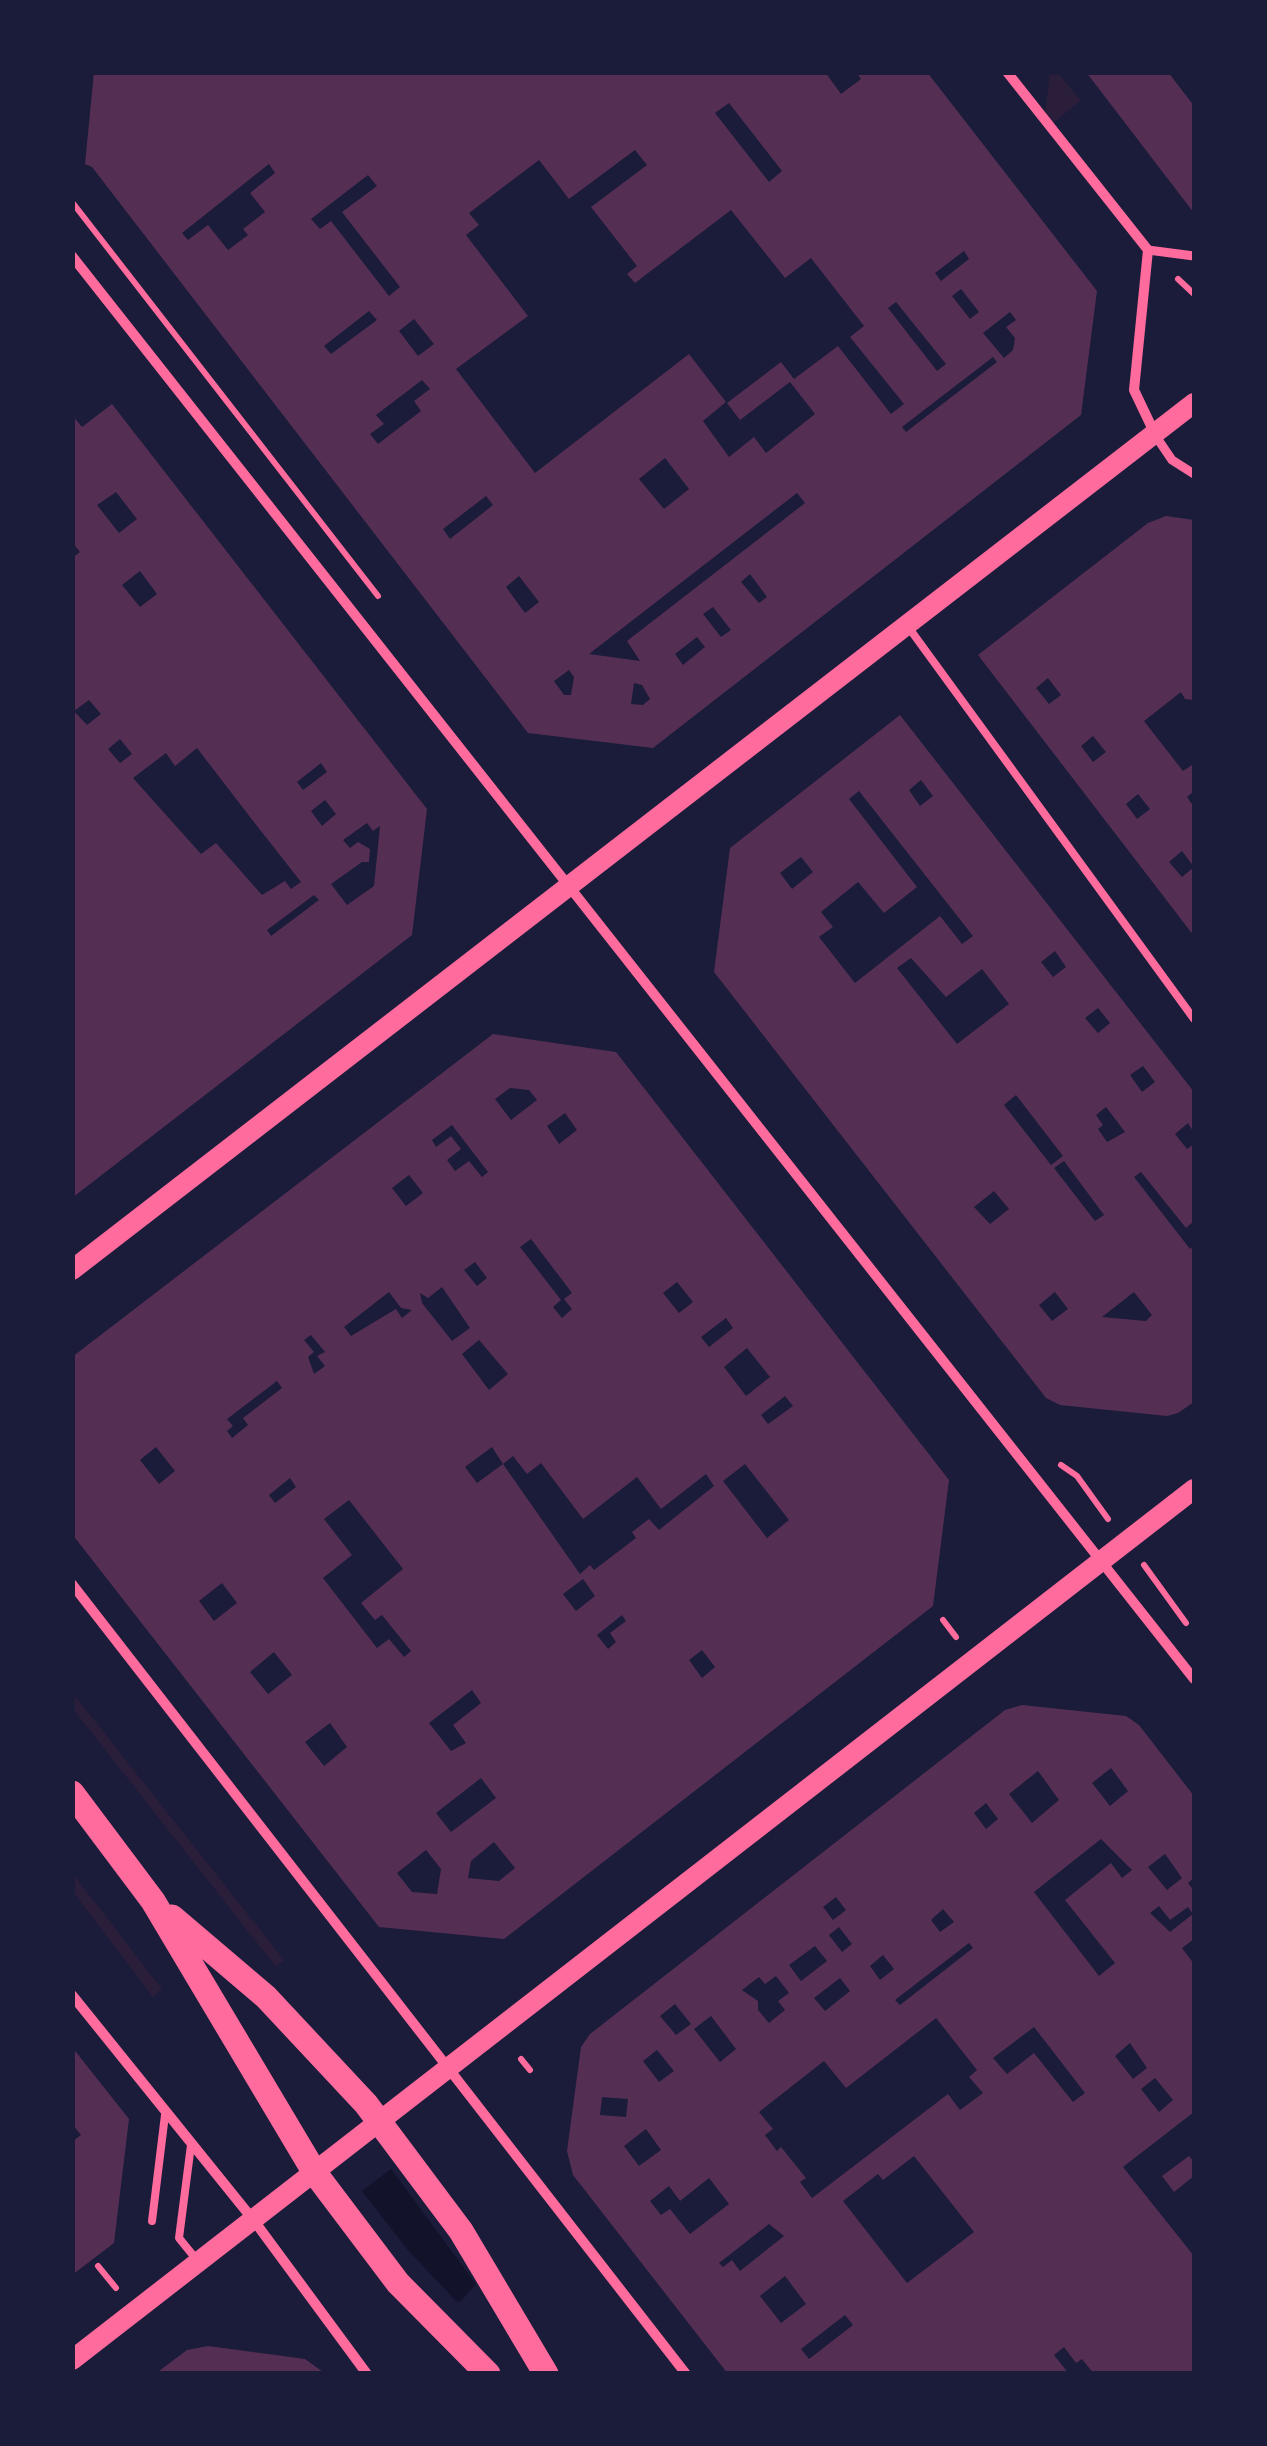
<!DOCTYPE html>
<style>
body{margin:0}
#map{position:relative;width:1267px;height:2446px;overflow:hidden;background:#1b1b3a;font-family:"Asap Condensed",sans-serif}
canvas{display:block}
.frame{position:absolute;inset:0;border:75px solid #1b1b3a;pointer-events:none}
</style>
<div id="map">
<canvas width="1267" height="2446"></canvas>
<div class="frame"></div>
</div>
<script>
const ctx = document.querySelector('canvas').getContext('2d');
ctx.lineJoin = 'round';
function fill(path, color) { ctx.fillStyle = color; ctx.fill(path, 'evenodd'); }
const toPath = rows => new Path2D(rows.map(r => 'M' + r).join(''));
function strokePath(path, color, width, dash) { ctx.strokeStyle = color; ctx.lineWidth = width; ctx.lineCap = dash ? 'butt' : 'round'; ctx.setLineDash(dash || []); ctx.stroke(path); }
fill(toPath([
 [1050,73,1058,73,1081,101,1052,124,1045,114],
 [72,1692,284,1960,276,1967,73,1709],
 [73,1874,162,1989,153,1997,73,1892]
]), '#2a1e3b');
fill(toPath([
 [391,2169,476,2284,461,2301,457,2302,407,2249,362,2191]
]), '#12122b');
fill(toPath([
 [94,72,825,72,841,94,861,79,856,72,927,72,1097,291,1081,415,653,748,528,733,92,167,85,164],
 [729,103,782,171,769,182,715,113],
 [635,150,647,165,591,207,637,266,627,274,635,283,731,210,785,278,811,258,864,326,850,337,904,404,891,414,838,346,794,379,781,362,727,403,740,420,790,382,815,414,766,453,754,437,729,457,703,421,726,402,689,354,535,473,456,369,528,316,466,235,479,225,469,213,539,160,569,199],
 [269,164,275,173,250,193,265,212,243,229,248,235,228,250,208,225,188,240,182,233],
 [368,175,377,186,342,212,400,287,389,296,331,221,320,229,311,219],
 [964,251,969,259,941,281,935,273],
 [961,289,979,312,970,319,952,296],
 [896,302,946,364,937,371,888,308],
 [369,311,377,320,331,354,324,346],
 [1010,312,1016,320,1006,327,1015,338,1013,350,1004,358,983,333],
 [414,319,434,344,418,356,399,331],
 [993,357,997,362,906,432,902,427],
 [422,380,430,389,414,401,421,411,378,444,370,434,384,424,376,415],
 [665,458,689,489,664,509,639,479],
 [797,493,805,503,627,641,640,661,589,654],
 [486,496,493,505,450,539,443,529],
 [750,574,767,597,759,603,741,582],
 [519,576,539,602,525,613,506,587],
 [713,607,731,630,721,637,703,614],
 [697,637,705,647,683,665,675,654],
 [569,670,574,677,571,695,564,695,554,681],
 [634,683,642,685,650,699,643,705,631,704],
 [1086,72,1168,72,1194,106,1194,213],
 [112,404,427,809,412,935,72,1198,72,558,80,552,72,542,72,415,82,427],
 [116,492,137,519,119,533,97,505],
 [140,571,157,594,140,607,122,585],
 [89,700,101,714,87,725,74,711],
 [120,739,132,754,120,763,108,749],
 [197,748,250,817,301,882,291,889,285,881,262,895,216,843,201,854,133,778,166,753,175,766],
 [321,763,327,772,303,790,297,782],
 [325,800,336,814,322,826,311,811],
 [367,823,373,831,380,826,374,886,347,905,331,884,362,862,369,862,370,849,358,842,350,848,343,840],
 [314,895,319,900,271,936,267,930],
 [1166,516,1194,520,1194,700,1185,699,1181,692,1144,721,1183,771,1192,765,1194,768,1194,791,1187,797,1194,807,1194,936,978,655,1148,523],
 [1048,678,1061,695,1049,704,1036,688],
 [1093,736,1106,752,1093,762,1081,746],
 [1138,794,1150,809,1137,819,1126,804],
 [1182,851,1194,867,1182,877,1169,862],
 [900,715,1194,1092,1194,1133,1188,1123,1175,1134,1187,1149,1194,1144,1194,1221,1186,1228,1141,1172,1134,1177,1190,1249,1194,1246,1194,1402,1178,1413,1167,1416,1060,1405,1046,1398,714,972,730,848],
 [921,780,933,796,920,806,909,790],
 [859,791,973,936,962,944,940,916,855,983,819,937,833,927,821,912,858,882,884,913,917,887,849,799],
 [801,857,813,872,792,889,780,873],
 [1055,951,1066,967,1053,977,1041,962],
 [911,958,946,997,982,969,1009,1004,957,1044,897,968],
 [1098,1008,1110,1023,1098,1033,1085,1018],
 [1143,1066,1155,1082,1142,1092,1130,1075],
 [1016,1095,1063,1156,1051,1165,1004,1105],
 [1106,1107,1125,1132,1107,1142,1098,1129,1103,1125,1096,1115],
 [1064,1161,1104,1215,1095,1221,1054,1168],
 [994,1191,1009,1209,990,1224,974,1207],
 [1055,1292,1068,1309,1052,1321,1039,1305],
 [1134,1292,1152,1315,1146,1321,1102,1317],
 [493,1034,616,1052,949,1480,933,1606,504,1939,379,1927,72,1534,72,1357],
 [510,1088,529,1090,537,1100,511,1120,495,1099],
 [565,1113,577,1130,559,1144,547,1126],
 [452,1125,488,1172,482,1177,469,1161,455,1171,447,1160,461,1149,451,1136,436,1147,432,1140],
 [409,1175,423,1193,406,1206,392,1188],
 [531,1239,572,1293,564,1299,572,1309,562,1318,553,1307,561,1300,520,1247],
 [475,1262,487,1278,477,1286,464,1270],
 [677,1282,693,1302,679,1313,663,1293],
 [442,1287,470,1328,452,1341,422,1303,420,1293,428,1298],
 [389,1292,401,1308,412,1310,402,1318,396,1309,351,1336,344,1327],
 [726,1318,733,1328,709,1347,701,1337],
 [311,1335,325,1352,317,1356,325,1366,314,1374,308,1357,314,1352,304,1340],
 [479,1340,508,1374,489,1390,462,1354],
 [747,1348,770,1377,746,1396,724,1367],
 [277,1381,282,1388,243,1418,248,1425,232,1438,227,1431,233,1426,227,1419],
 [785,1396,793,1406,768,1424,761,1415],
 [156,1447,175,1471,159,1484,140,1460],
 [492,1447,503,1464,513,1456,527,1474,541,1463,583,1519,637,1477,661,1509,706,1474,714,1486,659,1530,649,1519,632,1532,636,1538,594,1570,590,1565,580,1574,503,1464,477,1483,465,1467],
 [745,1464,789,1520,767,1538,723,1481],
 [290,1478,296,1487,275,1503,269,1495],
 [349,1500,403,1569,361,1603,375,1620,382,1615,411,1651,404,1657,389,1639,377,1648,323,1578,352,1555,324,1519],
 [583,1579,595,1596,576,1611,563,1594],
 [222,1583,237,1603,214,1621,199,1601],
 [622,1615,626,1621,610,1633,616,1642,608,1649,597,1635],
 [702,1650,715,1667,702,1678,689,1660],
 [274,1652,292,1675,268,1694,250,1672],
 [472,1690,481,1703,453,1725,466,1743,451,1751,429,1723],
 [330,1723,347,1747,324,1766,305,1742],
 [481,1778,496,1798,451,1832,436,1813],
 [494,1842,515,1868,499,1881,468,1878,471,1861],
 [426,1850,441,1869,437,1894,412,1892,397,1873],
 [1022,1705,1126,1716,1139,1725,1194,1796,1194,1878,1188,1883,1194,1891,1194,1939,1182,1948,1194,1964,1194,2112,1123,2167,1194,2256,1194,2374,1094,2374,1082,2359,1076,2363,1064,2347,1054,2355,1069,2374,728,2374,573,2175,567,2151,581,2047,590,2034,1005,1710],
 [1111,1768,1128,1791,1110,1806,1092,1783],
 [1038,1771,1059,1800,1032,1823,1009,1794],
 [986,1803,998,1819,986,1829,974,1813],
 [1101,1839,1132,1870,1122,1878,1111,1863,1065,1900,1115,1963,1099,1976,1034,1892],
 [1165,1854,1182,1878,1167,1890,1148,1867],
 [836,1897,846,1910,833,1920,823,1907],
 [1159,1906,1170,1920,1188,1907,1193,1914,1170,1932,1150,1913],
 [943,1909,954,1922,940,1932,931,1920],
 [839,1927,852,1944,842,1952,829,1935],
 [969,1943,973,1948,900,2005,895,2000],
 [815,1946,827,1961,801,1981,789,1965],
 [883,1955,894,1969,880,1980,870,1966],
 [776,1976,789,1993,778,2001,785,2010,769,2023,758,2010,758,2001,742,1990,759,1977,765,1984],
 [840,1978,850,1991,825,2011,814,1998],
 [675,2004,691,2024,676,2035,660,2016],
 [711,2016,736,2049,720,2062,694,2029],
 [936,2018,977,2070,969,2077,983,2093,960,2110,948,2094,812,2198,800,2182,806,2178,781,2147,777,2151,765,2135,773,2129,759,2112,824,2061,846,2088],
 [1034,2027,1085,2093,1073,2102,1034,2053,1007,2074,993,2058],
 [1130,2043,1147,2068,1133,2079,1115,2056],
 [657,2050,674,2071,659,2082,643,2061],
 [1155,2078,1173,2100,1159,2112,1141,2089],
 [602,2097,628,2099,626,2117,600,2115],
 [646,2129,661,2150,639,2166,624,2146],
 [914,2156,974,2232,907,2283,843,2201,878,2174,883,2180],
 [709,2178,729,2204,690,2234,670,2209,661,2215,650,2201,669,2186,680,2201],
 [769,2224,784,2236,740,2271,732,2260,723,2267,719,2263],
 [785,2276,806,2304,781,2323,760,2296],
 [845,2315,853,2325,809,2359,801,2349],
 [72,2047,129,2119,114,2243,72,2275,72,2142,81,2135,72,2124],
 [1189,2156,1194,2162,1194,2176,1174,2192,1162,2176],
 [208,2346,305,2359,326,2374,155,2374,187,2350]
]), '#542f53');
strokePath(toPath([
 [72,202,378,596],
 [1178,279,1194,294],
 [1061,1465,1077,1476,1108,1519],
 [1144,1565,1186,1623],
 [943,1620,956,1637],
 [521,2059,530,2070],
 [98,2266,116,2288]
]), '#ff6b9d', 6);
strokePath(toPath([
 [909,628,1194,1019],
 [191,2145,179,2238,196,2259],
 [152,2221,165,2115]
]), '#ff6b9d', 8);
strokePath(toPath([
 [1148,250,1194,256],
 [1155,435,1172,460,1194,474]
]), '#ff6b9d', 9);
strokePath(toPath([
 [1007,72,1148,250,1134,390,1155,434],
 [72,256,1194,1679],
 [72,1584,686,2374],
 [72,1995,255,2222,367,2374]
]), '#ff6b9d', 10);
strokePath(toPath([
 [72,1270,1194,403],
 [72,2360,1194,1489]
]), '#ff6b9d', 20);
strokePath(toPath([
 [72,1793,153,1901,315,2173,398,2283,488,2374],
 [172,1917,266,1997,366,2104,461,2231,546,2374]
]), '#ff6b9d', 25);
</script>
